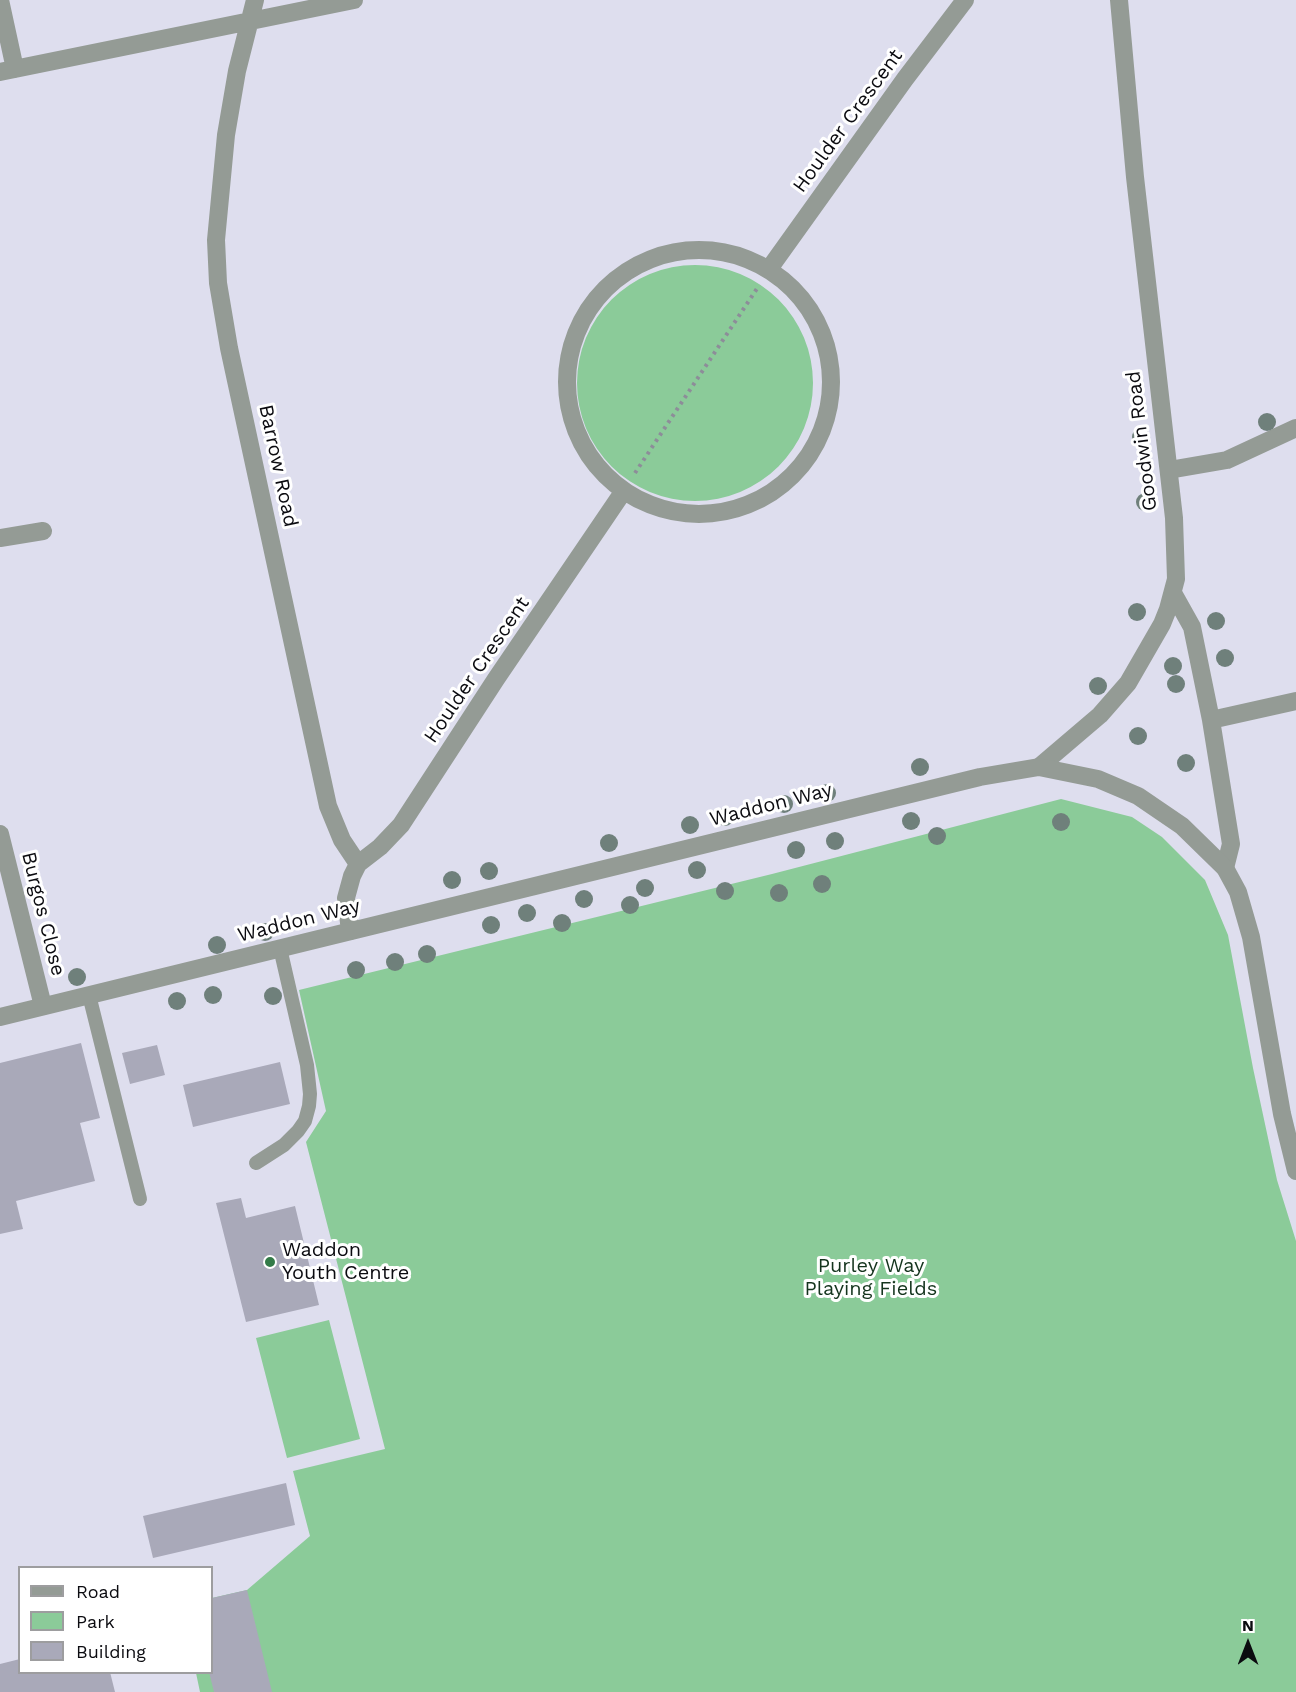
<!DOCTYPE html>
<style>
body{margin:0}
#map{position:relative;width:1296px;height:1692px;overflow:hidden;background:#dedeee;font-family:"Work Sans",sans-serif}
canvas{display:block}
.legend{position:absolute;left:18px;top:1566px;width:195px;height:108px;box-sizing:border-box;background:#fff;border:2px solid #9d9d9f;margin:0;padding:8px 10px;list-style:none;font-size:18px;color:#0b0b10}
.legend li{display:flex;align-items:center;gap:12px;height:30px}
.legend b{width:30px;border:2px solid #9d9d9f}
.north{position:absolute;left:1218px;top:1614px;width:60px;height:60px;-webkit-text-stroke:4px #fff;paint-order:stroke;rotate:0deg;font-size:16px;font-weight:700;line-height:24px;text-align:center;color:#0b0b10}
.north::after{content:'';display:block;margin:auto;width:21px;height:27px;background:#0b0b10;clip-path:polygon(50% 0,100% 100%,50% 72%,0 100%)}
</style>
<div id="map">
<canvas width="1296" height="1692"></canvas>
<ul class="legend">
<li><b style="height:8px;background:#949b95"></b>Road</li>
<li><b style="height:16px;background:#8bcb99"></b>Park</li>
<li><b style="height:16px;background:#a9a9b9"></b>Building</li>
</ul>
<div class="north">N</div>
</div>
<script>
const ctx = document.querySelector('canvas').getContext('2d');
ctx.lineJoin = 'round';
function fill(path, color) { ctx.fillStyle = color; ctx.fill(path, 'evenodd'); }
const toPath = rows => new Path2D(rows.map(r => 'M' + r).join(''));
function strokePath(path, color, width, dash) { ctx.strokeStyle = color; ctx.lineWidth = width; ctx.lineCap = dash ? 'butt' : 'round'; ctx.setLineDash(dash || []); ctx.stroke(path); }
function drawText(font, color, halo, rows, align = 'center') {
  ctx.font = font + ' "Work Sans",sans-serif'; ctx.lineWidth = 6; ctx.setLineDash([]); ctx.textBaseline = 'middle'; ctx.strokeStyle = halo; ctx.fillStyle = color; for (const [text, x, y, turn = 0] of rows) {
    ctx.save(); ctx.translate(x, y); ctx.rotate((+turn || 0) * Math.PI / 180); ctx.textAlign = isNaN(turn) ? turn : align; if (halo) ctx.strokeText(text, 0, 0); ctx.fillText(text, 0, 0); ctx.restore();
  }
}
fill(toPath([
 '577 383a118 118 0 1 1 236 0a118 118 0 1 1-236 0Z',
 [1061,799,1132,817,1162,837,1205,880,1228,935,1253,1068,1277,1180,1296,1241,1296,1692,200,1692,196,1673,212,1672,212,1598,247,1590,310,1536,293,1471,385,1449,306,1142,326,1111,299,990,772,874],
 [329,1320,360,1439,287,1458,256,1338]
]), '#8bcb99');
fill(toPath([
 [81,1043,100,1118,80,1123,95,1181,16,1201,23,1229,0,1234,0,1063],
 [157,1045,165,1075,130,1084,122,1053],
 [280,1062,290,1104,193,1127,183,1085],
 [241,1198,246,1218,295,1206,319,1305,246,1322,216,1203],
 [286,1483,295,1525,153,1558,143,1516],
 [247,1590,272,1692,214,1692,209,1672,212,1672,212,1598],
 [20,1659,20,1672,110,1672,115,1692,0,1692,0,1664]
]), '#a9a9b9');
strokePath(toPath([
 [635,473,758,287]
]), '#8d8d99', 4, [3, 4.5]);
strokePath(toPath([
 [89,995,140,1199],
 [256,1163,284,1145,298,1131,305,1121,309,1106,310,1094,307,1065,280,948]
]), '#949b95', 14);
strokePath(toPath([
 [0,0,15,69],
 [255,0,237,71,226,135,216,240,218,283,229,348,328,806,342,840,358,864],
 [0,72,354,0],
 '567 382a132 132 0 1 1 264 0a132 132 0 1 1-264 0Z',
 [769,269,905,79,965,0],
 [1169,470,1227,460,1296,428],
 [0,538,43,531],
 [1173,593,1192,627,1211,720,1231,844,1225,868],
 [1211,720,1296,701],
 [1039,767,1100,715,1128,683,1162,624,1168,609,1176,579,1174,518,1135,177,1119,0],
 [0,834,43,1006],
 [350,931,346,898,352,876,358,864,380,847,401,825,496,679,623,492]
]), '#949b95', 18);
strokePath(toPath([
 [0,1017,980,777,1039,767,1098,779,1138,796,1182,826,1225,868,1238,892,1251,937,1282,1114,1296,1171]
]), '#949b95', 18);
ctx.fillStyle = '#6f807b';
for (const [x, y] of [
 [1267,422],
 [1141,437],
 [1145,502],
 [1137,612],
 [1216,621],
 [1225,658],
 [1173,666],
 [1176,684],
 [1098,686],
 [1138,736],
 [1186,763],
 [920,767],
 [827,793],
 [784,804],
 [725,817],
 [911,821],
 [1061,822],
 [690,825],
 [937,836],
 [835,841],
 [609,843],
 [796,850],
 [697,870],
 [489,871],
 [452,880],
 [822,884],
 [645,888],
 [725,891],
 [779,893],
 [584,899],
 [630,905],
 [527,913],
 [562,923],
 [491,925],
 [265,932],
 [217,945],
 [427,954],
 [395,962],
 [356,970],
 [77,977],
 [213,995],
 [273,996],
 [177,1001]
]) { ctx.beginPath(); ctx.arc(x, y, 9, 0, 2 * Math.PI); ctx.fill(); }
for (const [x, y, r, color] of [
 [270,1262,6,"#337b48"]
]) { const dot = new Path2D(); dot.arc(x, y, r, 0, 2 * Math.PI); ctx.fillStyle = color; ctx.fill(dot); strokePath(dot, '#fff', 2); }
drawText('20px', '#0b0b10', '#fff', [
 ["Houlder Crescent",848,121,-54],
 ["Goodwin Road",1142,441,-97],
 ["Barrow Road",278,466,78],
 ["Houlder Crescent",477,670,-56],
 ["Waddon Way",771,805,-14],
 ["Burgos Close",43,914,76],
 ["Waddon Way",299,921,-14]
]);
drawText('20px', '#0b0b10', '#fff', [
 ["Waddon",282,1250],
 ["Youth Centre",282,1273]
], 'left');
drawText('20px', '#14341d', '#fff', [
 ["Purley Way",871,1266],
 ["Playing Fields",871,1289]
]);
</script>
